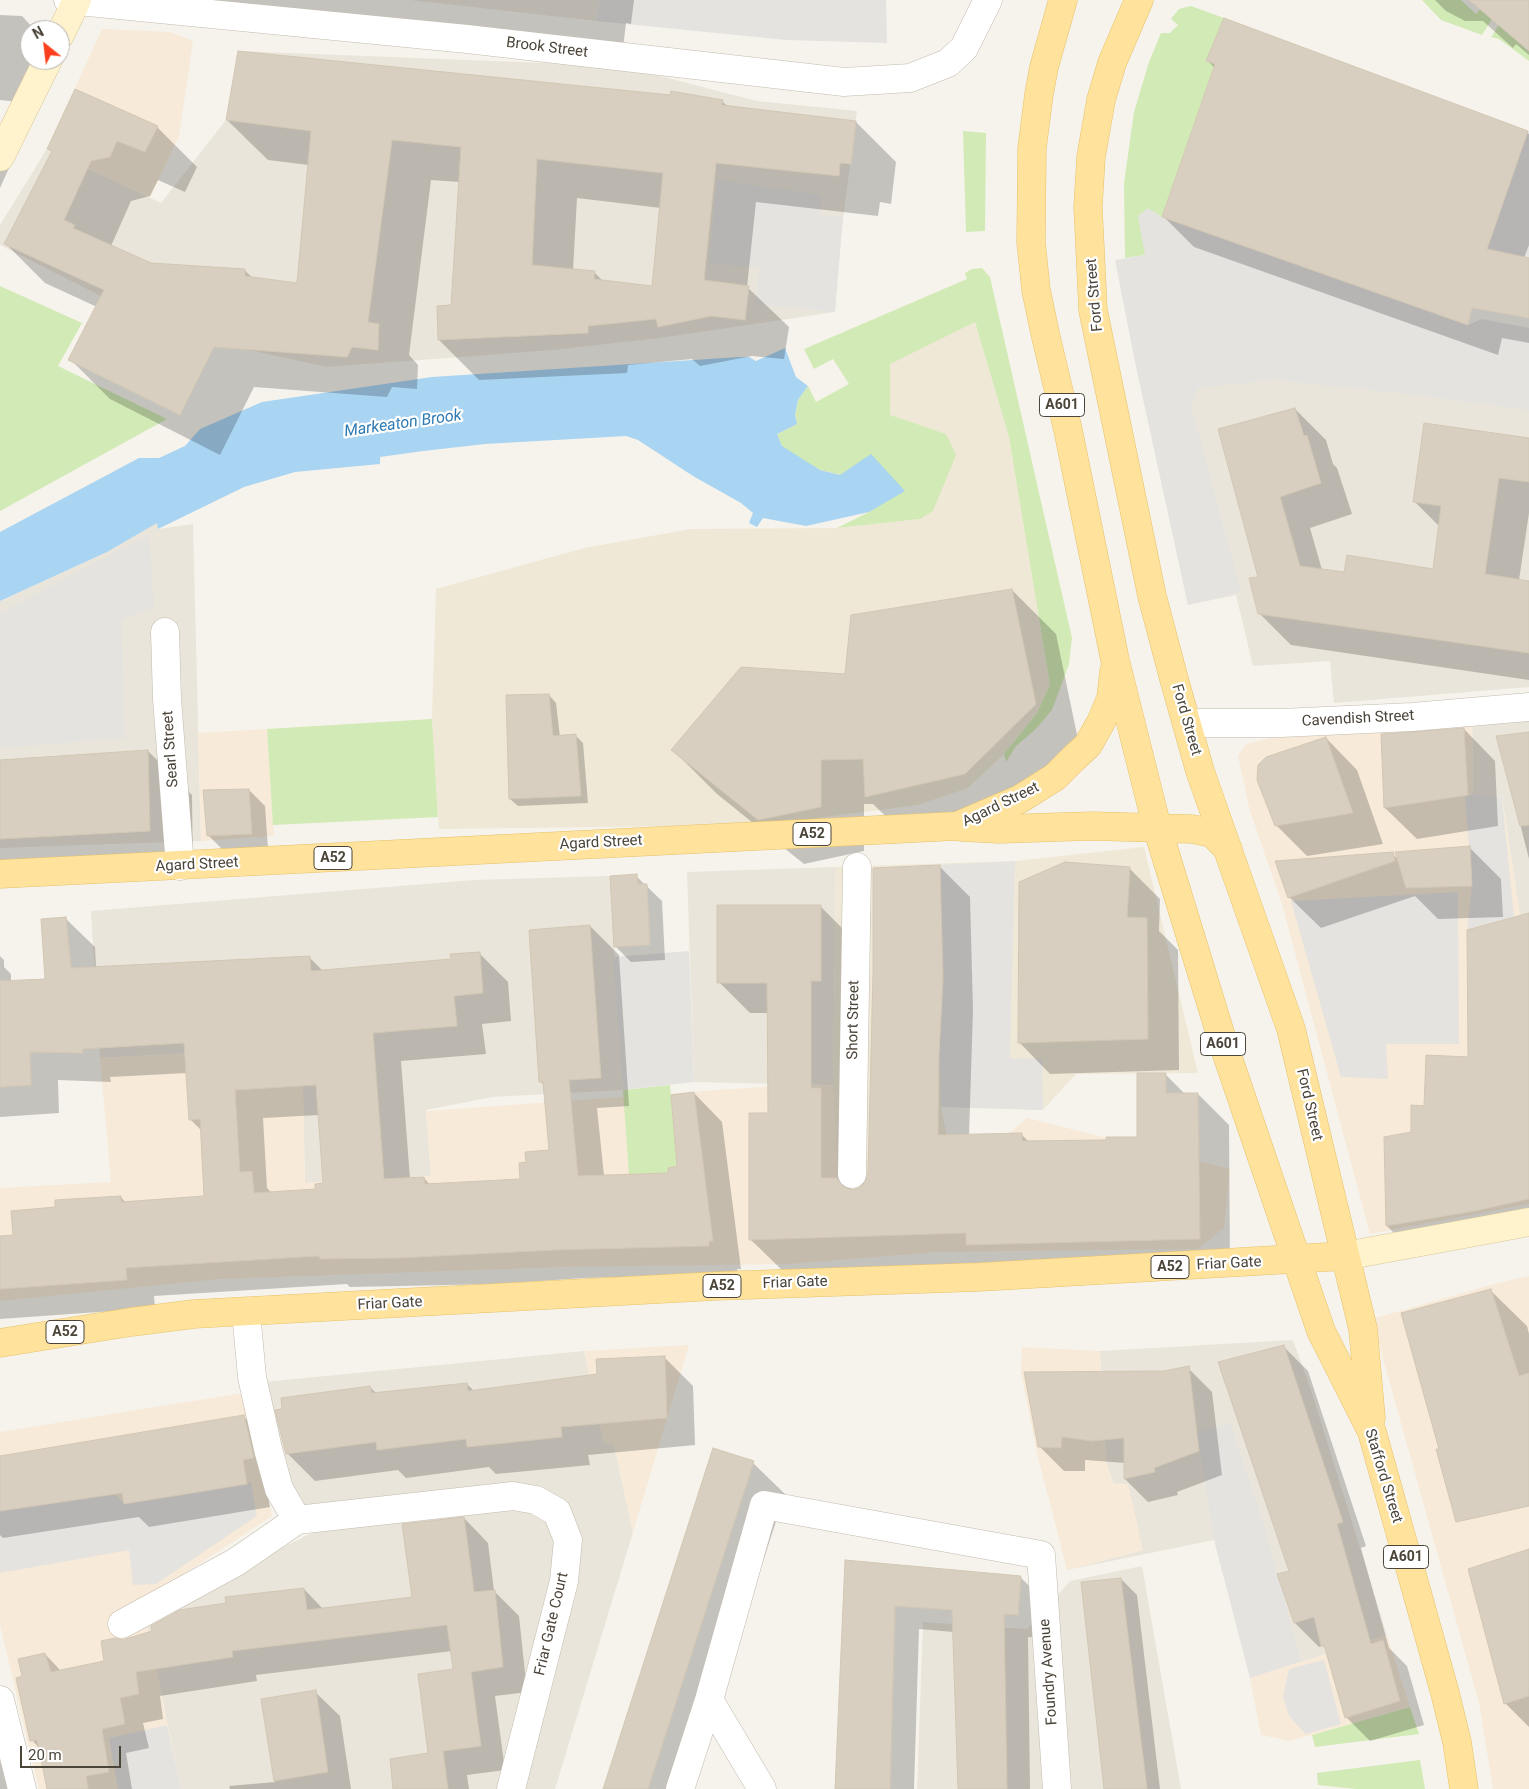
<!DOCTYPE html>
<style>
body{margin:0}
#map{position:relative;width:1529px;height:1789px;overflow:hidden;background:#f6f3ec;font-family:Roboto,sans-serif}
canvas{display:block}
.north{position:absolute;left:20px;top:20px;width:50px;height:50px;box-sizing:border-box;background:#fff;border:1px solid #b7b4b0;border-radius:50%;rotate:331deg;font-size:14px;font-weight:700;line-height:20px;text-align:center;color:#4b4439}
.north::after{content:'';display:block;margin:auto;width:18px;height:22px;background:#fc3f1d;clip-path:polygon(50% 0,100% 100%,50% 72%,0 100%)}
.scale{position:absolute;left:20px;top:1746px;width:101px;height:22px;box-sizing:border-box;border:2px solid #4b4439;border-top:0;padding-left:6px;font-size:15px;line-height:18px;white-space:nowrap;color:#4b4439;-webkit-text-stroke:4px #fff;paint-order:stroke}
</style>
<div id="map">
<canvas width="1529" height="1789"></canvas>
<div class="north">N</div>
<div class="scale">20 m</div>
</div>
<script>
const ctx = document.querySelector('canvas').getContext('2d');
ctx.lineJoin = 'round';
function fill(path, color) { ctx.fillStyle = color; ctx.fill(path, 'evenodd'); }
const toPath = rows => new Path2D(rows.map(r => 'M' + r).join(''));
function strokePath(path, color, width, dash) { ctx.strokeStyle = color; ctx.lineWidth = width; ctx.lineCap = dash ? 'butt' : 'round'; ctx.setLineDash(dash || []); ctx.stroke(path); }
function drawText(font, color, halo, rows, align = 'center') {
  ctx.font = font + ' Roboto,sans-serif'; ctx.lineWidth = 4.5; ctx.setLineDash([]); ctx.textBaseline = 'middle'; ctx.strokeStyle = halo; ctx.fillStyle = color; for (const [text, x, y, turn = 0] of rows) {
    ctx.save(); ctx.translate(x, y); ctx.rotate((+turn || 0) * Math.PI / 180); ctx.textAlign = isNaN(turn) ? turn : align; if (halo) ctx.strokeText(text, 0, 0); ctx.fillText(text, 0, 0); ctx.restore();
  }
}
fill(toPath([
 [410,0,599,0,596,21],
 [238,51,621,66,757,101,857,111,838,258,835,312,660,338,553,350,327,367,176,334,0,245,0,225,47,149,161,203,226,120],
 [1241,330,1529,375,1529,687,1334,703,1330,661,1253,666,1236,595,1188,605,1134,357],
 [158,522,159,529,193,524,201,841,0,848,0,601,107,552],
 [1472,719,1529,721,1529,928,1522,929,1502,797,1473,794],
 [836,867,833,1085,694,1082,687,872],
 [610,876,623,1090,492,1097,426,1110,431,1176,305,1183,302,1047,100,1058,91,911,474,880],
 [1293,1340,1312,1393,1387,1635,1250,1678,1214,1540,1067,1570,1143,1550,1113,1483,1106,1461,1100,1351],
 [584,1351,604,1442,614,1445,633,1532,555,1789,181,1789,145,1615,320,1529,284,1473,264,1382],
 [1142,1566,1181,1789,917,1789,923,1622,1027,1629,1070,1581]
]), '#eae5da');
fill(toPath([
 [102,29,170,32,193,41,179,136,150,198,47,149],
 [1472,719,1473,794,1502,797,1522,929,1529,928,1529,1204,1370,1234,1282,904,1250,811,1238,756,1246,744,1289,734],
 [267,729,274,836,201,841,198,733],
 [302,1047,305,1183,431,1176,426,1111,761,1087,833,1085,862,1165,968,1169,1027,1118,1230,1169,1224,1228,1198,1249,939,1252,788,1264,563,1267,220,1279,0,1301,0,1188,111,1182,100,1058],
 [1529,1276,1529,1789,1493,1789,1479,1703,1372,1319,1494,1284],
 [689,1345,633,1532,614,1445,604,1442,584,1351],
 [1022,1347,1100,1351,1106,1461,1113,1483,1128,1484,1143,1550,1067,1570,1037,1453,1021,1373],
 [243,1393,272,1516,128,1611,145,1615,181,1789,39,1789,0,1625,0,1432],
 [1387,1635,1410,1707,1290,1741,1261,1735,1250,1678]
]), '#f7ead8');
fill(toPath([
 [975,322,1009,437,1050,685,1037,713,1004,754,968,788,918,805,763,825,439,829,432,719,436,589,584,548,691,529,837,528,920,519,946,434,890,416,890,363],
 [1144,847,1198,1073,1076,1074,1043,1110,941,1107,954,1171,856,1236,838,1237,836,1132,833,1085,836,867,1015,861]
]), '#efe8d6');
fill(toPath([
 [1422,0,1461,0,1476,14,1488,0,1504,0,1482,35,1441,20],
 [1191,6,1224,18,1206,61,1215,64,1162,217,1145,255,1125,258,1124,183,1134,112,1149,62,1161,33,1170,33,1178,25,1171,19,1179,9],
 [1499,25,1529,51,1529,61,1499,39,1491,37],
 [963,131,986,133,985,231,966,232],
 [982,268,990,277,1072,638,1069,664,1052,710,1035,730,1016,746,1006,762,1004,754,1037,713,1050,685,1009,437,975,322,890,364,890,415,946,434,956,455,933,511,920,519,837,528,869,512,904,490,820,470,789,453,782,446,777,434,797,424,795,415,798,400,808,386,816,402,849,384,833,359,814,369,804,349,967,279,965,273,972,269],
 [0,286,82,323,58,366,167,419,0,511],
 [432,719,438,817,273,825,267,729],
 [670,1085,677,1166,668,1168,669,1187,630,1189,623,1090],
 [1410,1707,1419,1734,1315,1747,1312,1735],
 [1420,1760,1425,1789,1356,1789,1318,1785,1317,1773]
]), '#d2eab5');
fill(toPath([
 [599,0,886,0,887,43,786,40,596,21],
 [1528,131,1529,132,1529,258,1487,249],
 [717,180,822,195,820,215,843,217,835,312,755,304,760,268,709,263],
 [1148,208,1162,217,1468,325,1482,319,1529,328,1529,410,1407,394,1274,380,1198,388,1191,405,1241,592,1188,605,1134,357,1115,260,1145,255,1138,216],
 [149,534,154,607,121,620,125,738,0,748,0,613],
 [1473,794,1502,797,1514,917,1467,930,1472,886,1465,796],
 [1015,861,1010,1058,1042,1059,1043,1110,941,1107,939,1054,943,978,940,865],
 [1458,892,1459,1044,1386,1044,1388,1079,1341,1077,1291,901],
 [689,951,694,1082,623,1090,613,957],
 [1230,1423,1266,1532,1301,1661,1250,1678,1214,1539,1197,1432],
 [251,1482,257,1516,156,1584,133,1585,129,1550,0,1573,0,1511,115,1494,124,1504],
 [1324,1660,1341,1724,1306,1734,1289,1716,1283,1696,1289,1669],
 [167,1725,181,1789,118,1789,109,1738]
]), '#e5e3e0');
fill(toPath([
 [785,348,796,377,808,386,798,400,795,415,797,424,777,434,782,446,820,470,840,475,871,454,905,491,869,512,806,526,763,518,757,527,749,523,753,513,741,503,693,476,638,440,626,436,485,444,423,451,380,457,380,464,295,472,244,487,158,529,157,523,107,552,0,601,0,532,139,458,159,458,185,446,200,429,262,402,432,377,739,357,749,357,756,361]
]), '#a9d4f2');
fill(toPath([
 [202,0,634,0,631,24,626,23,623,48],
 [1435,0,1529,0,1529,55,1516,44,1513,48,1483,21,1465,21,1446,11],
 [0,15,22,16,35,30,30,30,30,60,57,60,39,104,0,100],
 [1224,20,1529,134,1529,245,1524,258,1529,259,1529,343,1502,338,1498,355,1194,247,1164,217,1215,68,1208,61],
 [722,101,728,107,856,122,896,162,891,204,880,202,878,216,756,202,747,287,789,327,784,359,752,356,700,366,692,359,628,365,627,373,479,380,439,340,452,306,460,182,431,180,409,355,418,365,417,389,392,387,387,397,254,387,220,455,110,399,70,359,97,307,45,283,5,243,52,152,49,149,157,127,197,167,185,192,158,180,150,196,131,201,111,246,150,265,244,270,253,278,298,284,309,165,268,160,227,120],
 [577,198,661,208,653,287,603,281,594,272,573,270],
 [0,143,14,157,0,188],
 [1295,409,1326,440,1333,464,1337,468,1352,514,1310,528,1322,570,1345,573,1434,570,1440,527,1415,502,1529,440,1529,513,1519,580,1529,583,1529,680,1291,645,1259,613,1260,578],
 [1012,590,1056,634,1080,749,1009,818,910,840,873,804,864,804,864,851,804,864,717,794,673,750,846,676],
 [549,695,556,703,560,737,575,735,583,743,588,803,518,806,510,799],
 [1464,729,1495,761,1498,826,1417,839,1385,808,1382,735],
 [1529,733,1529,859,1498,737],
 [1326,738,1357,770,1383,844,1307,856,1276,825],
 [148,751,192,795,193,874,0,885,0,760],
 [249,790,265,806,268,849,224,851,208,835],
 [1470,848,1501,879,1503,917,1438,919,1415,896,1321,928,1289,897,1392,854,1399,860],
 [939,866,970,897,973,1010,969,1136,1022,1135,1029,1142,1108,1141,1138,1138,1165,1074,1185,1094,1198,1094,1229,1125,1230,1269,782,1270,751,1240,769,1114,769,1013,750,1013,719,982,820,906,851,937,851,1191,860,1189,866,1183],
 [1129,868,1160,899,1159,931,1178,950,1179,1070,1050,1074,1019,1042],
 [636,876,662,901,665,960,631,962,615,946],
 [66,919,95,947,96,968,309,957,323,971,452,960,479,953,508,982,511,1021,482,1024,486,1054,401,1061,410,1179,424,1178,430,1185,521,1180,527,1164,550,1151,545,1086,540,1081,590,926,619,955,629,1106,597,1108,604,1176,669,1174,679,1167,694,1093,722,1122,741,1269,737,1269,738,1274,584,1278,496,1284,350,1287,347,1284,154,1296,155,1308,0,1319,0,1237,14,1236,57,1208,121,1197,126,1203,206,1197,202,1131,190,1119,187,1073,110,1077,111,1082,58,1080,59,1113,0,1117,0,956,4,960,4,967,11,974,11,982,47,980],
 [319,1115,325,1184,317,1190,272,1193,267,1188,263,1118],
 [1529,935,1529,1229,1411,1250,1387,1226,1412,1133,1425,1107,1469,1058],
 [1490,1290,1527,1326,1529,1334,1529,1498,1440,1449],
 [1283,1346,1308,1371,1366,1546,1361,1548,1389,1648,1407,1666,1424,1725,1370,1741,1346,1717,1326,1649,1323,1646,1319,1647,1295,1623,1290,1571],
 [665,1358,693,1386,695,1445,588,1455,590,1465,496,1474,489,1467,406,1478,398,1470,315,1481,287,1453,370,1387,377,1394,467,1384,474,1391,599,1375],
 [1188,1368,1212,1392,1222,1475,1177,1492,1178,1495,1148,1502,1125,1479,1125,1463,1085,1460,1085,1471,1064,1471,1040,1447,1164,1372],
 [244,1417,268,1440,266,1484,270,1507,149,1527,139,1517,3,1538,0,1535,0,1457],
 [753,1463,785,1494,689,1789,604,1789],
 [464,1518,488,1543,494,1591,519,1616,527,1692,495,1696,505,1770,467,1775,469,1789,395,1789,429,1754,455,1670,452,1651,256,1675,257,1681,160,1696,163,1719,143,1723,149,1748,126,1753,132,1789,48,1789,40,1749,32,1740,24,1677,45,1654,61,1671,106,1662,122,1641,304,1589,323,1609,413,1598],
 [1529,1551,1529,1727,1505,1703],
 [846,1562,1020,1577,1045,1601,1041,1638,1028,1637,1030,1789,959,1789,954,1632,919,1629,914,1789,836,1789],
 [1121,1579,1137,1595,1160,1789,1105,1789],
 [315,1692,340,1716,351,1789,230,1789,229,1786,275,1782,262,1700],
 [0,1762,12,1774,15,1789,0,1789]
]), '#0003');
const building = toPath([
 [1469,0,1529,0,1529,51,1469,0],
 [1224,18,1528,131,1487,249,1529,258,1529,318,1472,308,1468,325,1162,217,1215,64,1206,61,1224,18],
 [238,51,670,95,671,91,723,100,722,105,856,121,851,164,840,163,839,176,716,163,704,280,749,286,745,320,711,316,658,327,656,319,588,326,588,333,438,340,437,306,451,305,461,147,392,140,368,322,379,324,378,350,352,347,347,357,214,347,180,415,68,360,104,290,4,244,52,151,47,149,75,89,158,126,145,152,117,141,110,157,91,161,64,220,75,225,73,228,151,263,245,269,245,276,297,283,311,131,226,120,238,51],
 [537,159,663,173,652,286,594,279,595,271,532,265,537,159],
 [1295,408,1304,436,1307,435,1321,483,1280,497,1300,566,1344,572,1347,555,1433,569,1441,506,1413,502,1424,423,1529,438,1529,482,1499,478,1485,574,1529,581,1529,653,1258,614,1249,578,1258,577,1218,429,1295,408],
 [1012,589,1036,704,965,774,865,797,863,759,821,760,821,807,758,820,671,750,741,667,845,674,851,615,1012,589],
 [549,694,553,736,576,734,581,796,509,799,506,695,549,694],
 [1464,728,1468,795,1384,808,1381,734,1464,728],
 [1529,732,1529,825,1520,826,1496,736,1529,732],
 [1326,737,1353,813,1275,826,1257,780,1258,765,1266,757,1326,737],
 [148,750,150,831,0,839,0,760,148,750],
 [249,789,252,834,207,836,203,790,249,789],
 [1470,846,1472,886,1406,888,1395,852,1470,846],
 [1393,852,1395,861,1288,898,1275,861,1393,852],
 [1065,862,1130,867,1127,917,1147,918,1148,1039,1018,1043,1019,882,1065,862],
 [940,865,943,979,939,1054,938,1135,1022,1133,1022,1141,1106,1140,1106,1137,1137,1137,1137,1073,1166,1073,1166,1093,1198,1093,1200,1239,966,1245,966,1233,749,1240,749,1113,768,1113,767,983,717,983,717,905,821,905,821,981,811,981,811,1088,821,1088,821,1178,837,1178,844,1187,852,1190,859,1188,865,1182,868,1174,873,974,873,868,940,865],
 [637,874,638,884,647,884,650,945,614,947,610,876,637,874],
 [1529,913,1529,1199,1475,1211,1386,1226,1384,1137,1411,1132,1411,1105,1424,1106,1426,1055,1468,1057,1467,930,1529,913],
 [66,917,71,968,310,956,311,971,451,959,450,954,480,952,483,993,454,996,457,1026,373,1033,384,1179,424,1177,425,1184,520,1179,519,1163,526,1162,525,1152,549,1150,543,1082,539,1082,529,930,590,925,601,1078,569,1080,578,1176,668,1173,668,1168,677,1166,671,1095,694,1092,713,1241,709,1241,709,1246,555,1250,399,1258,320,1259,319,1256,126,1268,127,1280,0,1289,0,1236,13,1235,11,1211,55,1207,55,1200,121,1196,121,1202,204,1196,200,1119,189,1120,184,1043,82,1049,83,1053,30,1052,31,1085,0,1087,0,981,45,979,41,919,66,917],
 [316,1085,323,1183,315,1184,315,1189,254,1193,252,1171,240,1172,235,1090,316,1085],
 [1491,1289,1519,1376,1529,1373,1529,1506,1456,1522,1436,1449,1439,1449,1401,1313,1491,1289],
 [1284,1345,1343,1522,1337,1524,1371,1644,1383,1640,1400,1701,1345,1718,1324,1645,1321,1646,1314,1617,1294,1623,1277,1574,1289,1571,1218,1362,1284,1345],
 [665,1356,667,1418,561,1427,562,1437,467,1447,466,1439,377,1450,376,1442,286,1454,275,1410,282,1409,281,1398,370,1386,372,1393,467,1383,468,1391,597,1374,596,1359,665,1356],
 [1189,1366,1199,1451,1154,1468,1155,1472,1124,1479,1124,1438,1092,1441,1062,1437,1061,1448,1038,1447,1024,1372,1164,1371,1189,1366],
 [244,1415,254,1458,243,1460,247,1484,124,1504,122,1493,0,1511,0,1456,244,1415],
 [713,1448,754,1461,648,1789,603,1789,713,1448],
 [464,1517,474,1592,495,1590,503,1667,471,1672,481,1746,443,1751,448,1789,393,1789,390,1759,428,1753,418,1674,453,1669,447,1625,232,1651,233,1657,136,1672,139,1694,120,1698,125,1724,102,1729,109,1772,86,1776,88,1789,47,1789,37,1740,30,1741,16,1678,22,1676,18,1659,45,1653,51,1672,104,1661,101,1641,115,1638,122,1640,152,1631,151,1626,180,1610,226,1603,225,1597,304,1588,307,1610,412,1597,402,1524,464,1517],
 [1529,1549,1529,1696,1504,1704,1468,1569,1529,1549],
 [845,1560,1021,1576,1018,1615,1004,1614,1007,1789,958,1789,952,1610,895,1606,890,1789,835,1789,845,1560],
 [1121,1578,1147,1789,1104,1789,1081,1582,1121,1578],
 [316,1690,328,1772,274,1781,261,1699,316,1690]
]);
fill(building, '#d8cfc1');
strokePath(building, '#d3c7b4', 1);
const street = toPath([
 [68,0,467,39,844,82,910,78,948,63,964,48,988,0],
 [165,632,167,699,180,866],
 [1187,723,1281,723,1412,717,1529,707],
 [852,1174,857,867],
 [297,1520,513,1496,536,1500,557,1512,568,1540,564,1581,511,1789],
 [122,1624,236,1562,297,1520,279,1489,268,1449,252,1377,246,1312],
 [0,1700,22,1789],
 [709,1700,762,1789],
 [680,1789,709,1700,764,1505,1041,1555,1057,1789]
]);
const secondary = toPath([
 [60,35,77,0],
 [0,157,48,60],
 [1345,1256,1529,1222]
]);
const primary = toPath([
 [1063,0,1044,67,1039,94,1032,148,1031,242,1036,290,1045,333,1068,430,1115,660,1157,827,1225,1049,1321,1331,1372,1432,1445,1693,1457,1742,1464,1789],
 [1139,0,1112,63,1101,100,1091,157,1088,207,1093,310,1152,596,1174,679,1200,771,1291,1029,1363,1329,1371,1418],
 [961,827,999,829,1092,826,1192,829,1212,833,1228,849],
 [0,874,957,826,1020,799,1055,777,1074,758,1088,745,1101,722,1111,698,1114,671],
 [0,1343,131,1322,194,1314,716,1286,979,1277,1345,1256]
]);
strokePath(street, '#c2bbae', 29);
strokePath(secondary, '#d6c79b', 29);
strokePath(primary, '#e6c16a', 29);
strokePath(street, '#fff', 28);
strokePath(secondary, '#fff3cd', 28);
strokePath(primary, '#ffe39c', 28);
for (const [x, y, w] of [
 [1062,405,45],
 [812,834,38],
 [333,858,38],
 [1223,1044,45],
 [1170,1267,38],
 [722,1286,38],
 [65,1332,38],
 [1406,1557,45]
]) { const box = new Path2D(); box.roundRect(x - w / 2, y - 11.5, w, 23, 4); ctx.fillStyle = '#fff'; ctx.fill(box); strokePath(box, '#4b4439', 1); }
drawText('bold 14px', '#4b4439', null, [
 ["A601",1062,405],
 ["A52",812,834],
 ["A52",333,858],
 ["A601",1223,1044],
 ["A52",1170,1267],
 ["A52",722,1286],
 ["A52",65,1332],
 ["A601",1406,1557]
]);
drawText('15px', '#4b4439', '#fff', [
 ["Brook Street",547,48,7],
 ["Ford Street",1095,295,-95],
 ["Cavendish Street",1358,719,-3],
 ["Ford Street",1186,720,74],
 ["Searl Street",171,749,-94],
 ["Agard Street",1001,805,-26],
 ["Agard Street",601,843,-3],
 ["Agard Street",197,865,-3],
 ["Short Street",854,1020,-89],
 ["Ford Street",1309,1105,77],
 ["Friar Gate",1229,1264,-3],
 ["Friar Gate",795,1283,-2],
 ["Friar Gate",390,1304,-3],
 ["Stafford Street",1383,1476,73],
 ["Friar Gate Court",552,1624,-77],
 ["Foundry Avenue",1049,1672,-94]
]);
drawText('italic 16px', '#2e7ab2', '#fff', [
 ["Markeaton Brook",403,424,-8]
]);
</script>
